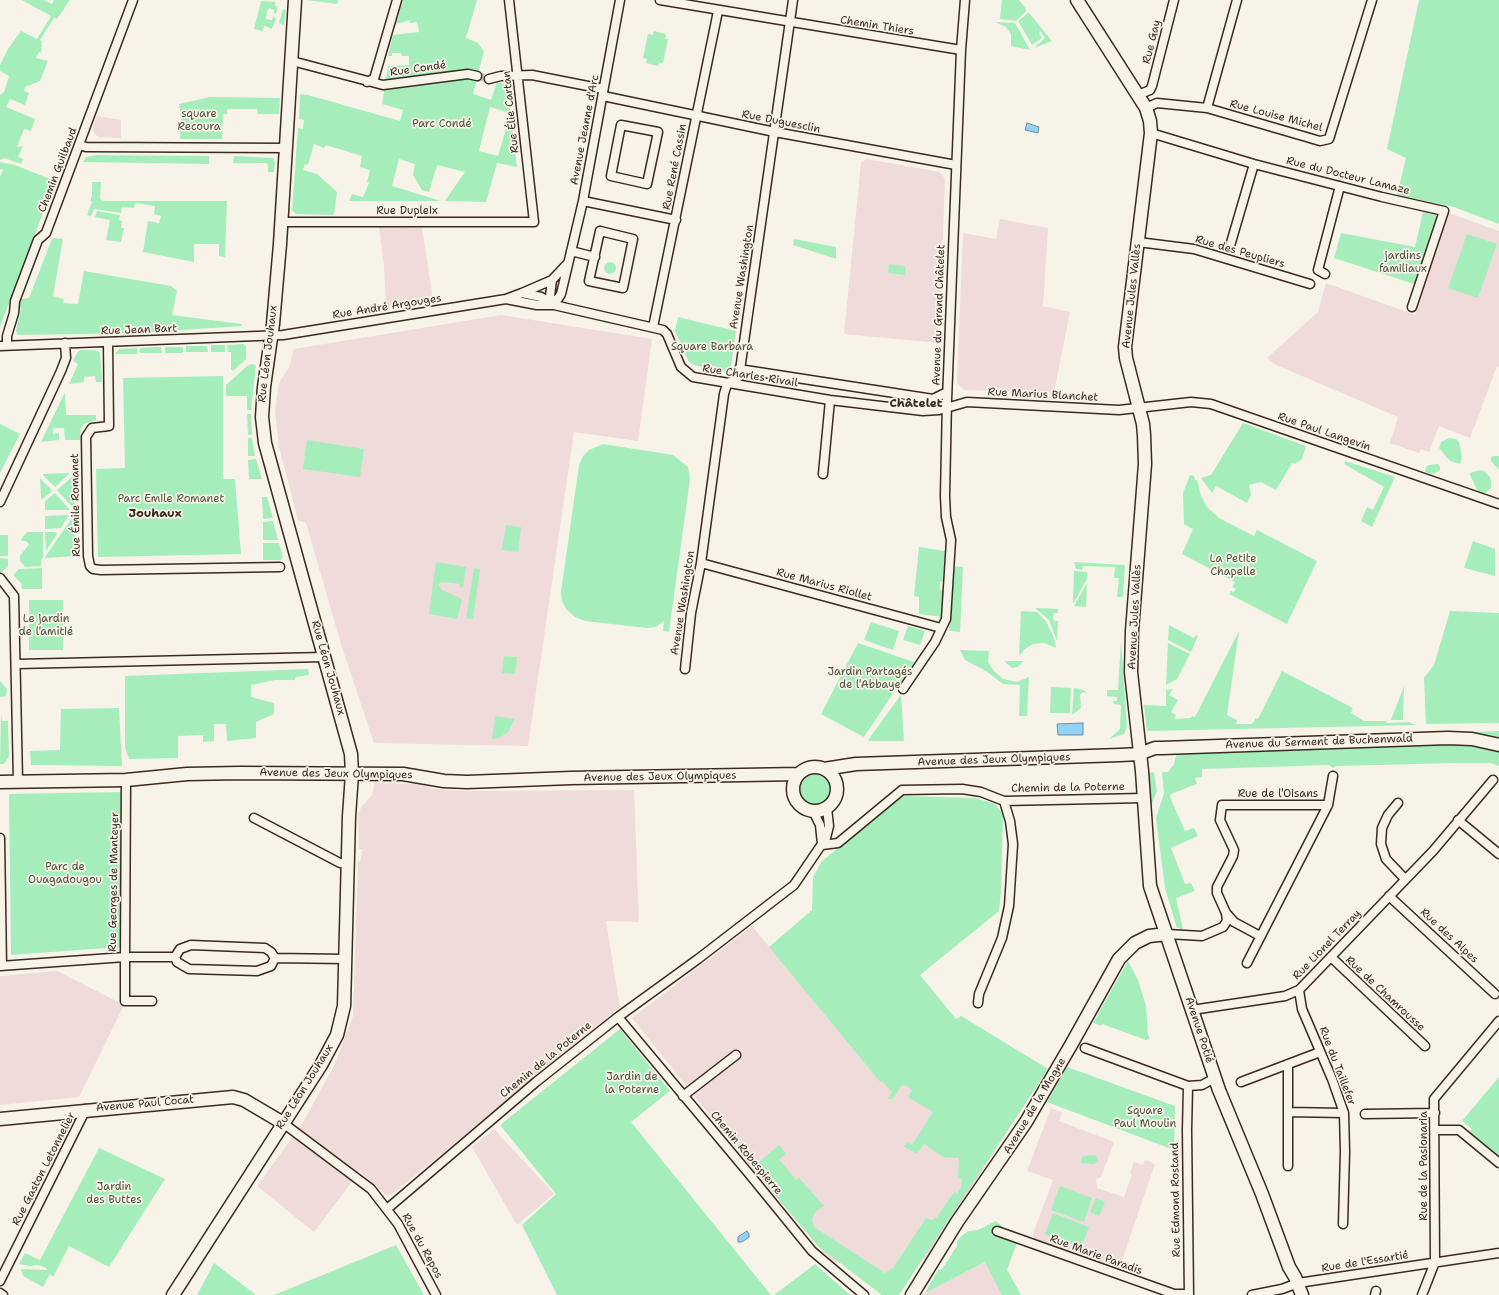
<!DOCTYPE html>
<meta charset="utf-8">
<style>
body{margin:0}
canvas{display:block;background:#f7f3e8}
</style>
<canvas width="1499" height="1295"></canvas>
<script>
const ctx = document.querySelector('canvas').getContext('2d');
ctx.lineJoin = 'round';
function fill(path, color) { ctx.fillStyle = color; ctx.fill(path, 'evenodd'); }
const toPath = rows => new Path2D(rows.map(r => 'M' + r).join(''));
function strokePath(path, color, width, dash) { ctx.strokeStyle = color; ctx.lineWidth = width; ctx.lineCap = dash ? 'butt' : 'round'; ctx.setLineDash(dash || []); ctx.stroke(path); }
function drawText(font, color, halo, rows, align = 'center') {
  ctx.font = font + ' "Shantell Sans",sans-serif'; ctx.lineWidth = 3.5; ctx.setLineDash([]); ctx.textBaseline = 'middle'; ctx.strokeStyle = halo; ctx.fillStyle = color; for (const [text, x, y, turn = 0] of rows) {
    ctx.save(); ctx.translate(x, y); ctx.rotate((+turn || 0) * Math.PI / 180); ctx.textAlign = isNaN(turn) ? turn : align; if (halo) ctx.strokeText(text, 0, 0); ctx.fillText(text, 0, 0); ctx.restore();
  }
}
fill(toPath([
 [97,116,121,120,121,138,98,137,92,130],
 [866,159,940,172,945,179,939,343,844,334,861,163],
 [1449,213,1499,231,1499,367,1497,366,1470,438,1439,426,1429,452,1421,449,1419,453,1390,443,1398,417,1274,364,1267,358,1318,312,1326,283,1415,315],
 [1000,219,1048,228,1043,306,1070,312,1054,392,964,390,957,383,963,233,996,239],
 [379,227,422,228,433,299,386,307,384,266],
 [501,315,652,339,638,441,574,432,528,746,374,743,341,644,306,523,298,520,279,447,275,411,279,383,289,367,294,349],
 [374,783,418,784,435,789,463,791,634,790,639,922,606,921,620,1007,395,1192,387,1196,360,1171,314,1232,257,1186,302,1124,335,1064,353,1016,358,862,361,859,362,849,359,849,358,814,362,806,373,794],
 [752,926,880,1082,961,1016,1048,1069,925,1259,906,1248,891,1271,885,1273,846,1248,836,1263,825,1254,752,1168,632,1018],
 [57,971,124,1005,79,1097,0,1105,0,976],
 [1051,1108,1062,1112,1059,1121,1114,1142,1101,1177,1096,1179,1097,1188,1124,1197,1132,1174,1130,1173,1134,1162,1143,1165,1145,1160,1155,1164,1119,1269,1034,1240,1033,1234,1053,1180,1027,1171],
 [494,1129,554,1194,517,1225,472,1147],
 [1003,1253,1007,1270,1021,1295,921,1295]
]), '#efdbd9');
fill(toPath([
 [22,0,44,0,52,4,54,0,70,0,57,19,54,18,40,40,42,42,41,53,39,52,36,58,48,61,40,81,25,87,24,91,29,93,25,105,10,99,6,107,35,119,31,131,24,129,17,147,23,146,18,157,23,159,21,164,4,158,0,160,0,95,4,92,9,76,0,71,0,65,8,49,21,31,37,39,51,16],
 [307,0,338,0,338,1,337,4],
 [403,0,477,0,466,38,478,43,484,51,473,94,491,100,497,82,507,85,510,110,507,112,490,107,479,151,498,156,509,119,511,119,517,167,497,163,486,202,445,201,465,172,437,165,429,192,422,190,413,175,415,164,399,159,392,186,441,201,349,201,352,194,363,197,369,183,367,182,370,170,360,167,362,156,326,145,324,148,314,144,308,165,305,164,303,170,317,174,337,192,334,215,296,214,292,210,298,128,303,129,304,120,299,119,300,94,308,95,400,121,403,110,382,104,388,66,409,65,409,56,402,56,401,53,392,53,392,56,388,56,393,35,419,32,417,22,410,23,410,20,396,24],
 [1002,0,1019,0,1026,9,1026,11,1016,21,1000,19],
 [1419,0,1499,0,1499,224,1454,207,1397,195,1406,158,1387,149],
 [261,1,276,2,275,6,278,7,276,14,274,13,274,10,269,8,267,11,266,19,272,20,273,17,276,18,272,29,264,26,263,31,254,29],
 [283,9,286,10,284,25,279,23],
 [1028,13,1030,14,1052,41,1034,48,1045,38,1040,31,1039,33,1042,38,1032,45,1018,21],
 [995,22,1015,23,1030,50,1011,46,1011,34,1006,27],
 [654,31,666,34,665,39,668,39,663,63,659,63,658,66,646,63,647,59,643,58,648,34,653,35],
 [210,97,280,98,279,114,258,114,257,109,227,109,227,114,223,114,222,139,180,139,181,119,179,104],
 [96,155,209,156,209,164,83,162,86,157],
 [234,156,273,158,275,162,274,172,268,172,268,165,266,163,233,163],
 [0,162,15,165,55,181,0,327,0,177,3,170,0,169],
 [92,182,101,182,100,199,104,201,227,201,225,257,219,256,219,244,194,244,194,262,143,252,148,221,159,223,161,216,154,214,155,206,135,203,134,208,122,207,121,213,94,209,91,216,87,215,92,202,90,201,92,195],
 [97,211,120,215,119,220,122,221,121,228,124,228,121,242,106,240,110,220,95,217],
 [1423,212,1436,215,1437,218,1414,284,1334,258,1341,233,1415,247],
 [1467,234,1497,244,1478,298,1448,288],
 [54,238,63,239,53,296,64,299,63,303,78,304,84,271,171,286,177,291,172,315,241,324,242,326,137,333,18,335,16,331,21,309,18,304,20,299,29,298,52,239],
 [794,239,836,247,836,259,793,245],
 '604 268a6 6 0 1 1 12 0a6 6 0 1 1-12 0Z',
 [889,264,905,266,905,275,888,273],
 [678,317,736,331,730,373,694,365,689,362,675,331],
 [244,344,246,346,246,359,233,371,231,369,231,352,228,352,227,345],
 [211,345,225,345,225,352,211,352],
 [186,346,207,346,208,352,186,352],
 [161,347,162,353,140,353,140,348],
 [165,347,183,347,183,353,165,353],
 [137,348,137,354,115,354,119,349],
 [80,350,95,350,100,352,102,382,96,382,95,376,84,377,84,382,69,384,78,364,73,361,77,353],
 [251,364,256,365,251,410,247,410,247,396,226,396,226,385,247,366],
 [223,376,223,479,235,479,241,554,98,557,96,469,125,468,123,378],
 [65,392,66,415,96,415,96,420,84,424,81,429,80,440,65,440,64,428,53,428,53,434,59,433,59,440,41,442],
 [247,414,251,414,252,435,248,435],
 [1243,423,1306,446,1302,459,1295,464,1292,463,1276,490,1261,482,1249,485,1251,495,1247,503,1216,486,1212,493,1201,478,1211,475],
 [0,424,20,434,0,473],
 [248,438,252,438,255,456,248,456],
 [1449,438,1456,439,1459,442,1462,457,1460,464,1450,461,1439,448,1441,442],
 [307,440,364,449,360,477,303,469],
 [603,444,673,455,688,467,690,479,669,632,663,631,664,621,656,627,647,628,585,621,575,617,567,610,562,601,561,592,579,465,583,456,589,450],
 [1494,456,1499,456,1499,470,1491,461,1491,457],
 [256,459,262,479,249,479,248,460],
 [1345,461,1395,477,1372,527,1361,521,1367,507,1373,510,1384,487,1344,464],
 [1438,464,1440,467,1440,470,1434,474,1425,472,1426,467,1429,465],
 [1480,470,1484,471,1490,477,1491,482,1491,488,1485,493,1477,490,1470,475,1470,473],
 [70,473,55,487,43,475,43,474],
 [1190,475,1194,476,1195,480,1197,480,1201,496,1207,507,1219,518,1254,536,1257,530,1317,561,1287,624,1229,594,1231,591,1234,592,1236,589,1232,587,1235,582,1182,554,1193,529,1184,524,1183,493],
 [73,476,74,476,75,510,57,490],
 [40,478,51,489,51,492,43,499,41,499],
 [55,493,69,509,69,510,45,510,45,501],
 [262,497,267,497,273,518,263,519],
 [69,515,61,528,45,529,45,516],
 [74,515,76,556,46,558,45,557],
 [273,521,278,540,263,540,263,522],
 [506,525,521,527,518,552,502,550],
 [27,532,43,532,43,558,41,558,41,566,25,567,20,561,20,556,29,544,26,541,22,541,21,539],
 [45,532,55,532,57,534,46,551],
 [0,535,8,535,8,556,0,556],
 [1473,541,1495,549,1495,576,1464,568],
 [263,543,279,543,283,557,281,560,263,560],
 [919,547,945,551,943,581,940,582,940,589,944,591,942,617,919,614,919,597,914,596],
 [0,558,8,559,8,567,0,573],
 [436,562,466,567,463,588,460,587,460,584,452,583,441,582,438,584,442,590,462,599,457,619,429,614],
 [1074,562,1125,565,1123,597,1117,597,1119,578,1114,578,1115,567,1083,566,1082,570,1076,569],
 [952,566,963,567,960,632,949,631],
 [42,568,42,589,22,589,21,583,13,575,19,569],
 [474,568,480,569,473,619,466,618],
 [1074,571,1087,572,1087,579,1073,604],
 [1087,583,1086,607,1074,606],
 [29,600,63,600,63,650,29,650],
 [1035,608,1058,609,1058,613,1054,613,1053,617,1054,621,1058,621,1057,641,1049,620],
 [1021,611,1037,612,1046,621,1054,638,1056,648,1044,643,1033,644,1025,649,1019,656],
 [1450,611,1499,613,1499,723,1426,724,1424,678,1434,665],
 [871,622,899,631,893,650,864,640],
 [1169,625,1194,638,1196,635,1198,636,1191,652,1168,640],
 [908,626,925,631,920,645,903,640],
 [1239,631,1227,715,1237,720,1236,724,1252,724,1256,718,1258,719,1282,671,1353,708,1351,713,1364,721,1386,721,1387,723,1409,722,1416,725,1147,731,1144,705,1166,706,1166,690,1173,689,1169,695,1178,700,1171,712,1176,715,1174,719,1191,718,1192,716,1195,717],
 [1121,641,1127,727,1124,734,1109,739,1120,729,1121,705,1114,704,1113,701,1117,701,1117,697,1107,696,1107,690,1118,690],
 [858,643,914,662,864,737,821,714],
 [1168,643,1190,654,1177,679,1166,685],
 [960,650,989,651,988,662,994,671,1003,679,1017,682,1029,677,1027,716,1019,716,1020,685,1003,684,986,671,965,660],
 [504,656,517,657,515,674,502,673],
 [1004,661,1023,661,1018,667,1012,668],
 [308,669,309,675,296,677,295,680,275,680,251,685,251,697,274,703,274,714,256,722,256,738,227,741,226,724,214,724,214,741,203,742,203,735,178,736,178,758,129,759,125,747,125,676],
 [0,681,7,689,6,696,0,697],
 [1404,686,1403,720,1391,720],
 [1051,687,1071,688,1070,713,1050,713],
 [1074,688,1084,690,1087,694,1084,692,1080,694,1081,708,1072,715],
 [901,695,904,741,870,741,868,740],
 [119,708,122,766,31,765,30,751,60,750,61,709],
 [1,714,2,721,8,721,9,756,4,764,0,764],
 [495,716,515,719,514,721,508,732,499,738,492,739],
 [1499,731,1499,741,1390,734,1472,732],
 [1260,738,1260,742,1175,744,1174,740],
 [1465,743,1499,751,1499,766,1490,763,1457,763,1336,766,1333,768,1329,765,1202,769,1202,777,1195,778,1197,784,1171,794,1170,797,1185,831,1194,828,1198,836,1171,848,1185,884,1191,883,1195,891,1176,898,1183,929,1177,928,1165,888,1156,818,1164,793,1162,772,1168,772,1174,764,1177,753],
 [1154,772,1157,791,1148,813,1150,794,1147,773],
 '798 790a16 16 0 1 1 32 0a16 16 0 1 1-32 0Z',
 [122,792,120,947,11,955,9,794],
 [902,796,975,798,995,804,1003,814,1001,891,999,911,920,975,956,1019,961,1016,1048,1069,899,1295,882,1295,819,1247,752,1168,779,1145,786,1154,779,1159,796,1180,799,1178,824,1206,816,1211,812,1219,814,1227,885,1273,893,1268,926,1218,932,1220,937,1217,954,1192,957,1194,961,1187,962,1178,958,1178,959,1158,943,1157,924,1144,917,1154,904,1146,907,1143,912,1145,933,1112,908,1097,912,1090,906,1085,901,1086,892,1100,888,1098,892,1092,882,1081,880,1082,769,947,812,910,813,877,822,861],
 [1128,961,1138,980,1146,1006,1148,1034,1150,1039,1146,1040,1102,1024,1101,1026,1093,1023],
 [620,1029,670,1091,631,1122,771,1295,557,1295,522,1225,556,1194,500,1125],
 [1067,1067,1175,1106,1174,1150,1047,1102],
 [1499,1077,1499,1160,1467,1135,1472,1129,1462,1121],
 [99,1148,165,1179,109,1267,69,1246,53,1277,50,1274,43,1287,23,1276,21,1269,47,1270,45,1267,37,1265,30,1266,19,1264,25,1253,40,1260],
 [1096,1155,1098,1160,1094,1164,1080,1163,1083,1156],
 [1060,1186,1092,1198,1084,1222,1051,1210],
 [1096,1198,1105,1202,1099,1216,1090,1212],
 [1053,1213,1089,1227,1081,1248,1045,1234],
 [996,1221,1018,1240,1007,1270,1021,1295,1002,1295,985,1262,925,1293,938,1270,942,1269,957,1246,957,1242,959,1238,968,1231,978,1230],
 [396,1245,424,1295,274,1295],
 [214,1263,256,1295,197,1295],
 [815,1264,850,1295,774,1295]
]), '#a5eebc');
const water = toPath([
 [1027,123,1039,127,1038,133,1025,130,1027,123],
 [1083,723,1083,735,1058,735,1057,724,1083,723],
 [747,1231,749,1234,749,1237,742,1242,738,1242,738,1237,747,1231]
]);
fill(water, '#93d2f4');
strokePath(water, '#708f9e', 1);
strokePath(toPath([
 [477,76,489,79]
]), '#d1cbc0', 8, [8, 4]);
const street = toPath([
 [660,0,961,50],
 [292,61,383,85,468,74,477,76],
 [489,79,501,76,532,75,603,89],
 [367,82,374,79,397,0],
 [1138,95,1150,90,1152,86,1174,0],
 [603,96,775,132,956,165],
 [1146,108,1157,103,1207,108,1320,141,1329,139,1372,0],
 [1207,108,1237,0],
 [621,125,658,132,647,184,611,176,621,125],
 [1151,133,1254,164,1382,197,1444,211,1412,307],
 [79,145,86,147,287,148],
 [583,201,676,220],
 [281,222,534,222,509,0],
 [600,231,633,239,623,288,589,281,600,231],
 [1138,242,1194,249,1310,284],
 [1230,246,1254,164],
 [571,251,595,257],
 [1325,274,1318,270,1340,186],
 [522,293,552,280],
 [506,299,522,293,541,297,554,305],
 [554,304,550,296,552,280,568,263],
 [554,305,561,294,583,201,620,0],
 [653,327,718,11],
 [108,342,109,426,92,428,86,437,88,556,90,566,93,569,101,570,280,567],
 [7,345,7,336,14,313,15,301,38,240,46,233,133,0],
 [0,346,283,335,506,299,537,305,554,305,663,330,667,334,681,367,693,377,830,400,923,411,939,410,967,402,1119,410,1191,402,1211,404,1499,504],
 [739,369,933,399,947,392],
 [823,474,830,400],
 [0,502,61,371,66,358,65,343],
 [701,563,941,628],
 [0,578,14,596,18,781],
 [17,664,324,657],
 [685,669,691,613,701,563,724,394,727,384,739,377,793,0],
 [903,689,935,642,946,619,951,540,946,517,945,496,947,400,961,50,965,0],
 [1398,803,1388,815,1382,828,1381,844,1386,859,1405,879],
 [1328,805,1333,776],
 [813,811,820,825,822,844],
 [254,818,340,863,347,863],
 [1458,820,1499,854],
 [0,838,2,966],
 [822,845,838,843,902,790,962,789,981,792,1004,801,1143,798],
 [1389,896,1495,994],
 [1226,913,1234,922,1260,936],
 [1167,934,1202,936,1223,927,1227,921,1226,913,1217,893,1217,887,1233,856,1234,850,1220,820,1222,805,1328,805,1247,963],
 [191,945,265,948,271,952,275,958,271,966,257,971,189,969,177,962,175,957,180,949,191,945],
 [1331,957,1425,1046],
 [275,958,345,959],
 [0,966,125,957,126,780],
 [1299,990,1302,1009,1332,1079,1344,1113,1345,1152,1343,1224],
 [152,1001,125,1001,125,957,175,957],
 [978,1003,979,994,1002,938,1009,906,1013,844,1010,821,1004,801],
 [1192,1010,1285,996,1299,990,1433,851,1493,780],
 [618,1017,750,1175,812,1251,864,1295],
 [1085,1048,1188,1086,1202,1085,1215,1078],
 [1241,1082,1320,1052],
 [1188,1086,1187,1130,1189,1295],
 [683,1096,736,1055],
 [1288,1112,1344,1113],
 [1365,1114,1435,1113],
 [283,1123,371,1189,398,1224,436,1295],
 [1435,1130,1459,1130,1499,1163],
 [1288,1166,1288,1064],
 [387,1209,536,1082,618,1017,698,959,794,885,826,838,829,826,827,808],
 [997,1231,1174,1294,1189,1294],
 [0,1281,86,1109],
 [0,1293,3,1295],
 [1252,1295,1282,1289,1298,1283,1499,1253],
 [1375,1295,1376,1291],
 [1422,1295,1435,1262,1434,1099,1499,1021]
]);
const secondary = toPath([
 [1077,0,1146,108,1150,121,1151,133,1125,347,1126,358,1143,424,1144,435,1145,464,1132,631,1131,672,1142,771,1150,886,1219,1090,1262,1194,1289,1267,1295,1277,1302,1295],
 '793 789a22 22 0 1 1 44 0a22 22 0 1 1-44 0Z',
 [824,769,856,764,1120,755,1139,754,1155,748,1162,748,1448,738,1472,739,1499,745],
 [0,782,126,780,187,774,240,773,403,774,444,781,467,782,571,778,799,774],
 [0,1119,233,1097,244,1100,283,1123],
 [173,1295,321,1065,337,1035,344,1006,349,816,352,774,351,754,265,443,262,417,264,387,273,324,280,244,295,0],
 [912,1295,957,1222,1026,1122,1071,1045,1119,959,1135,943,1149,936,1167,934]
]);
strokePath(street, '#3b2a1e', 11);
strokePath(secondary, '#3b2a1e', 15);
strokePath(street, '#f7f3e8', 8);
strokePath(secondary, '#f7f3e8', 12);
drawText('11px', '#3b2a1e', '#f7f3e8', [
 ["Chemin Thiers",877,26,9],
 ["Rue Gay",1152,42,-76],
 ["Rue Condé",418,69,-8],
 ["Rue Élie Cartan",511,112,-96],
 ["Rue Louise Michel",1276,116,15],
 ["Rue Duguesclin",781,122,11],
 ["Avenue Jeanne d'Arc",585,130,-79],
 ["Rue René Cassin",675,167,-79],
 ["Chemin Guilbaud",58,170,-69],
 ["Rue du Docteur Lamaze",1348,176,14],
 ["Rue Dupleix",407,211],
 ["Rue des Peupliers",1240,252,16],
 ["Avenue Washington",742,277,-81],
 ["Avenue Jules Vallès",1132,296,-84],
 ["Rue André Argouges",387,307,-9],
 ["Avenue du Grand Châtelet",939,315,-88],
 ["Rue Jean Bart",139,330,-2],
 ["Rue Léon Jouhaux",268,354,-83],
 ["Rue Charles Rivail",750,376,9],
 ["Rue Marius Blanchet",1043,395,3],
 ["Rue Paul Langevin",1324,432,19],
 ["Rue Émile Romanet",76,505,-91],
 ["Rue Marius Riollet",824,585,15],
 ["Avenue Washington",683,603,-81],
 ["Avenue Jules Vallès",1135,617,-87],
 ["Rue Léon Jouhaux",328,668,74],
 ["Avenue du Serment de Buchenwald",1319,742,-2],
 ["Avenue des Jeux Olympiques",994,760,-2],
 ["Avenue des Jeux Olympiques",336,774,1],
 ["Avenue des Jeux Olympiques",660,777,-1],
 ["Chemin de la Poterne",1068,788,-1],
 ["Rue de l'Oisans",1278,794],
 ["Rue Georges de Manteyer",114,882,-89],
 ["Rue des Alpes",1449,936,43],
 ["Rue Lionel Terray",1327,945,-46],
 ["Rue de Chamrousse",1385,994,43],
 ["Avenue Potié",1199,1030,72],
 ["Chemin de la Poterne",546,1060,-39],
 ["Rue du Taillefer",1337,1066,69],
 ["Rue Léon Jouhaux",305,1087,-58],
 ["Avenue Paul Cocat",145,1104,-5],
 ["Avenue de la Mogne",1035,1106,-59],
 ["Chemin Robespierre",746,1153,50],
 ["Rue de la Pasionaria",1424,1166,-90],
 ["Rue Gaston Letonnelier",44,1169,-63],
 ["Rue Edmond Rostand",1176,1200,-91],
 ["Rue du Repos",422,1246,61],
 ["Rue Marie Paradis",1096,1255,20],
 ["Rue de l'Essartié",1365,1262,-9]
]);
drawText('11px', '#50513e', '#f7f3e8', [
 ["square",199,114],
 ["Recoura",199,127],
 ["Parc Condé",442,124],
 ["jardins",1403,256],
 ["familiaux",1403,269],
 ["Square Barbara",712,347],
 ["Parc Emile Romanet",171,499],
 ["La Petite",1233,559],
 ["Chapelle",1233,572],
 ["Le jardin",46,619],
 ["de l'amitié",46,632],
 ["Jardin Partagés",870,672],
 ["de l'Abbaye",870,685],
 ["Parc de",65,867],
 ["Ouagadougou",65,880],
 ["Jardin de",632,1077],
 ["la Poterne",632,1090],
 ["Square",1145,1111],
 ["Paul Moulin",1145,1124],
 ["Jardin",114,1187],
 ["des Buttes",114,1200]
]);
drawText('bold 12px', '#3b2a1e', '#f7f3e8', [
 ["Châtelet",916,404],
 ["Jouhaux",155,514]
]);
</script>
